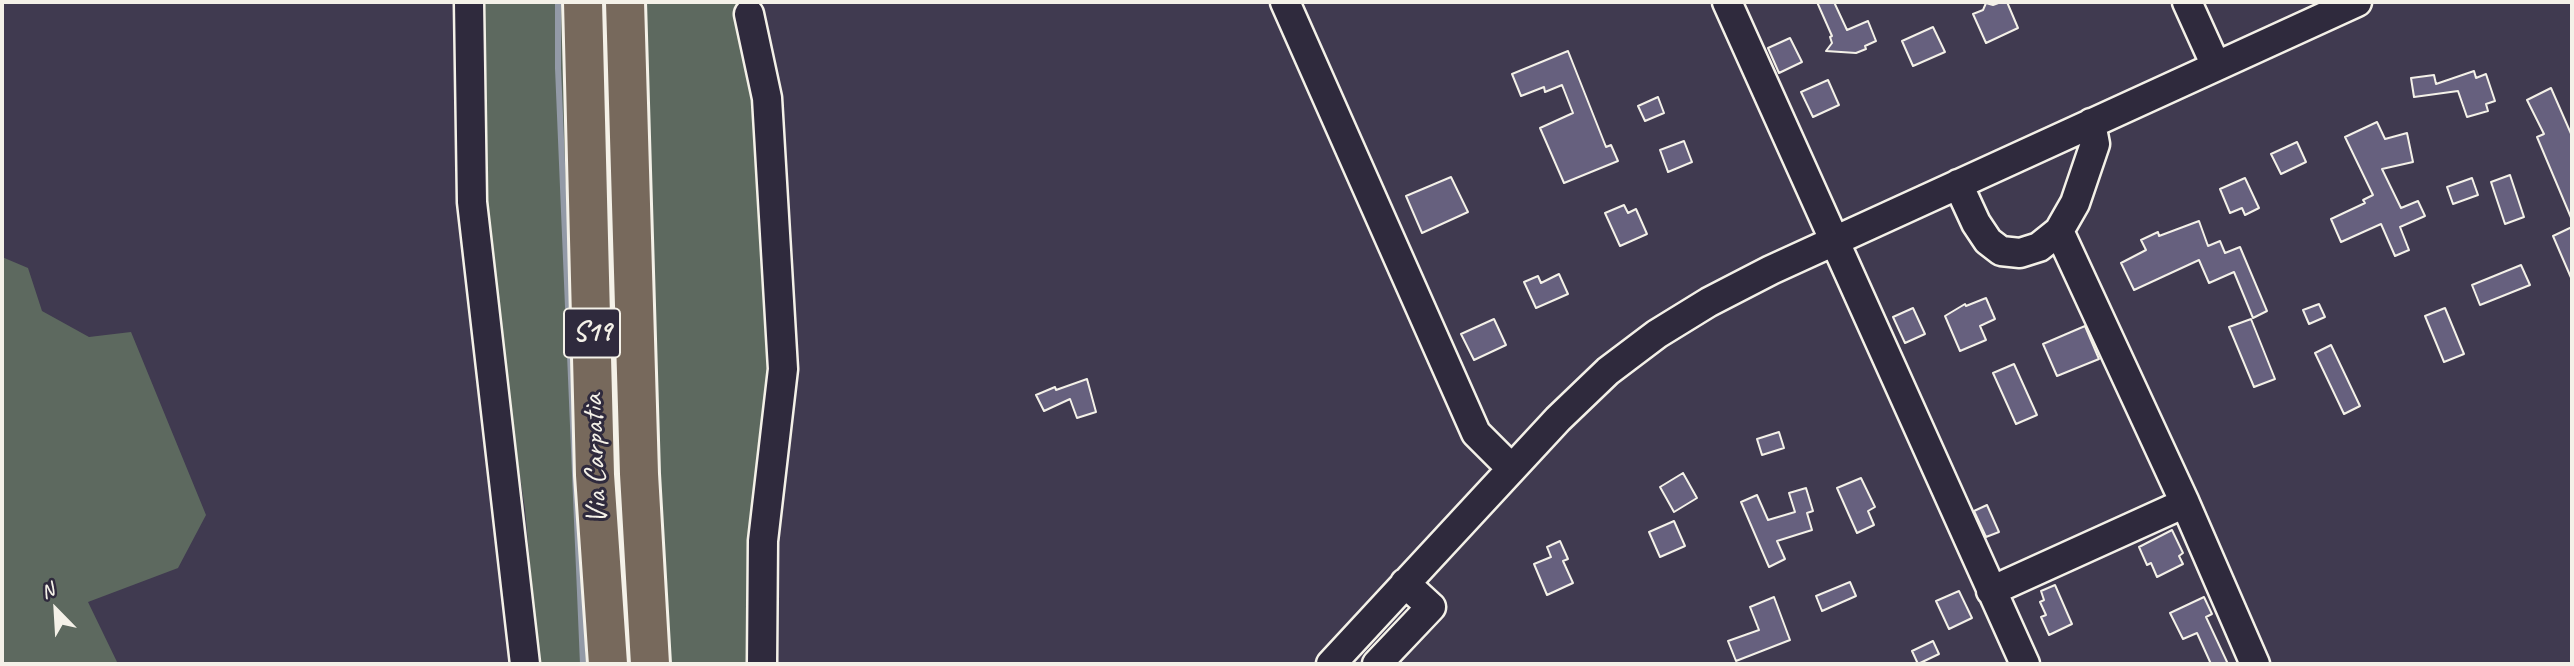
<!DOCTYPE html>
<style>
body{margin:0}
#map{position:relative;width:2574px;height:666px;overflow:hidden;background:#403a50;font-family:Caveat,sans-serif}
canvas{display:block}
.frame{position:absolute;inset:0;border:4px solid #f4f1e8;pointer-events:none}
.north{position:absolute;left:21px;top:575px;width:70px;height:70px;-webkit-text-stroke:5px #2f2a3d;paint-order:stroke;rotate:336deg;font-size:19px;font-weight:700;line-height:28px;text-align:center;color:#f4f1e8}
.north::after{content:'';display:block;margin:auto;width:24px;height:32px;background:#f4f1e8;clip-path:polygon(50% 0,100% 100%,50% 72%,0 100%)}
</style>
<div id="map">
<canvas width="2574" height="666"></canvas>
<div class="frame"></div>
<div class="north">N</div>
</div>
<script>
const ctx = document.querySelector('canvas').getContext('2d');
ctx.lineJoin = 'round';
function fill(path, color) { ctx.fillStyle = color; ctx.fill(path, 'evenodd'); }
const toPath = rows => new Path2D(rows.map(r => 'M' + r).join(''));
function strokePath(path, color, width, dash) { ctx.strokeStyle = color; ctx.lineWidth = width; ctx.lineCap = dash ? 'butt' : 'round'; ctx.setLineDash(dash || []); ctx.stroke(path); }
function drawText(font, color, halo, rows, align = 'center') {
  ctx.font = font + ' Caveat,sans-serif'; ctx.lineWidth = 6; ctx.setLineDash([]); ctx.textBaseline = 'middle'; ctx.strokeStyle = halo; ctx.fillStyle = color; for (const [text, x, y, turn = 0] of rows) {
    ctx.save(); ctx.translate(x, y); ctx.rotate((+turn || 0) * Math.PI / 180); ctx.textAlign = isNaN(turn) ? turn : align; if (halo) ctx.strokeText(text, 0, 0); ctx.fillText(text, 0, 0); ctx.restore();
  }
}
fill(toPath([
 [475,2,566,2,575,514,587,664,539,664,525,509,499,336,483,194],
 [600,2,607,2,634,664,623,664,610,476],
 [644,2,739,2,747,22,776,373,752,664,668,664,661,573],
 [2,257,28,268,42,311,89,337,131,332,206,515,178,568,88,602,118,664,2,664]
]), '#5d695f');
strokePath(toPath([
 [558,2,558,68,583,664]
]), '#939aa7', 6);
const building = toPath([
 [1817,2,1834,2,1847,30,1868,21,1876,41,1865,46,1866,49,1856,53,1826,51,1832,43,1830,37,1832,36,1817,2],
 [2001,2,2007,2,2018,28,1986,43,1973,14,1983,10,1986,3,1993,5,2001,2],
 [1933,27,1945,52,1913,66,1902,41,1933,27],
 [1790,38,1802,62,1779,73,1768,48,1790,38],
 [1568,51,1606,147,1611,145,1618,161,1564,183,1540,128,1573,113,1562,85,1545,92,1544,87,1521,96,1512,74,1568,51],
 [2474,71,2476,78,2486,74,2495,101,2486,104,2488,111,2467,117,2458,91,2414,97,2411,78,2434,75,2436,84,2474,71],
 [1828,80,1839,105,1813,117,1801,92,1828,80],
 [2551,88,2572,136,2572,220,2537,137,2544,134,2527,100,2551,88],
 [1658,97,1664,113,1645,121,1638,106,1658,97],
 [2377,122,2385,139,2407,133,2413,162,2382,169,2401,208,2418,201,2425,216,2400,227,2409,250,2395,256,2381,224,2341,242,2331,219,2365,203,2363,200,2373,195,2345,137,2377,122],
 [1684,141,1692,162,1668,172,1660,150,1684,141],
 [2297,142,2306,162,2281,174,2271,154,2297,142],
 [2510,175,2524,217,2505,224,2491,182,2510,175],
 [1451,177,1468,212,1422,233,1406,196,1451,177],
 [2245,178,2259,208,2245,215,2242,208,2230,213,2220,189,2245,178],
 [2472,178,2478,195,2453,204,2447,187,2472,178],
 [1624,205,1628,213,1636,209,1647,234,1620,246,1605,213,1624,205],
 [2199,221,2208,246,2220,241,2225,253,2240,247,2267,311,2253,318,2234,272,2209,283,2199,260,2134,290,2121,263,2146,250,2141,240,2158,232,2159,236,2199,221],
 [2572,227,2572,280,2553,236,2572,227],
 [2521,265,2530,285,2480,305,2472,285,2521,265],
 [1559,274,1568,294,1536,308,1524,282,1538,276,1541,283,1559,274],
 [1986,298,1995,319,1980,326,1986,340,1960,351,1945,316,1965,304,1966,306,1986,298],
 [2319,304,2325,317,2309,324,2303,310,2319,304],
 [1913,308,1925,334,1905,343,1893,317,1913,308],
 [2445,308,2464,354,2444,362,2425,316,2445,308],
 [1494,319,1506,345,1474,360,1461,334,1494,319],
 [2251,319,2275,379,2254,387,2229,327,2251,319],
 [2085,326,2099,359,2057,376,2043,344,2085,326],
 [2331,345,2360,406,2344,414,2315,353,2331,345],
 [2014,364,2037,415,2016,424,1993,373,2014,364],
 [1087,379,1096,412,1077,418,1070,399,1044,411,1036,395,1055,387,1056,390,1087,379],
 [1779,432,1784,448,1762,455,1757,439,1779,432],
 [1683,473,1697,498,1674,512,1660,487,1683,473],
 [1861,478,1875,507,1868,511,1874,525,1857,533,1837,488,1861,478],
 [1806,488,1813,511,1807,513,1812,530,1777,541,1785,559,1769,567,1741,502,1757,495,1768,520,1795,512,1789,493,1806,488],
 [1987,505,1999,532,1986,537,1974,511,1987,505],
 [1674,521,1685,546,1660,557,1649,532,1674,521],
 [2172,530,2183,553,2179,556,2183,564,2157,577,2151,563,2147,565,2139,547,2172,530],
 [1560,541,1568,559,1563,561,1573,583,1547,595,1534,564,1551,557,1547,547,1560,541],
 [1850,582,1856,596,1822,611,1816,596,1850,582],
 [2055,585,2072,624,2049,635,2041,617,2046,615,2040,602,2044,600,2041,591,2055,585],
 [1959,591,1972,618,1949,629,1936,601,1959,591],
 [1774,597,1790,640,1736,661,1728,641,1759,630,1750,607,1774,597],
 [2204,597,2212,614,2206,617,2228,664,2211,664,2197,633,2183,639,2170,613,2204,597],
 [1933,641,1939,654,1918,664,1912,651,1933,641]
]);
fill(building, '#66607e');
strokePath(building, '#f4f1e8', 2);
const minor = toPath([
 [469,2,472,202,525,664],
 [1285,2,1476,433,1511,468],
 [1727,2,2025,664],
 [2187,2,2216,66],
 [749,14,767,98,783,369,763,541,762,664],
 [1958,184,1976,223,1988,241,2001,251,2020,253,2039,247,2059,231,2075,203,2095,144,2091,123],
 [2059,231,2185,503,2255,664],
 [1991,591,2185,503],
 [1331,664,1558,419,1608,371,1657,334,1709,302,1771,270,2357,2],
 [1377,664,1431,607,1405,583]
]);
const highway = toPath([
 [583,2,595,475,608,664],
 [625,2,639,474,650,664]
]);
strokePath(minor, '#f4f1e8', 33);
strokePath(highway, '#f4f1e8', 44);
strokePath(minor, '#2f2a3d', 28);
strokePath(highway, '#77695c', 38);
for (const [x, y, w] of [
 [592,333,56]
]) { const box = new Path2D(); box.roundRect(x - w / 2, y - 24.5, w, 49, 5); ctx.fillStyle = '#2f2a3d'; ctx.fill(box); strokePath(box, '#f4f1e8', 2); }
drawText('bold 28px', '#f4f1e8', null, [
 ["S19",592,333]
]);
drawText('30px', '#f4f1e8', '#2f2a3d', [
 ["Via Carpatia",596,459,-92]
]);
</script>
